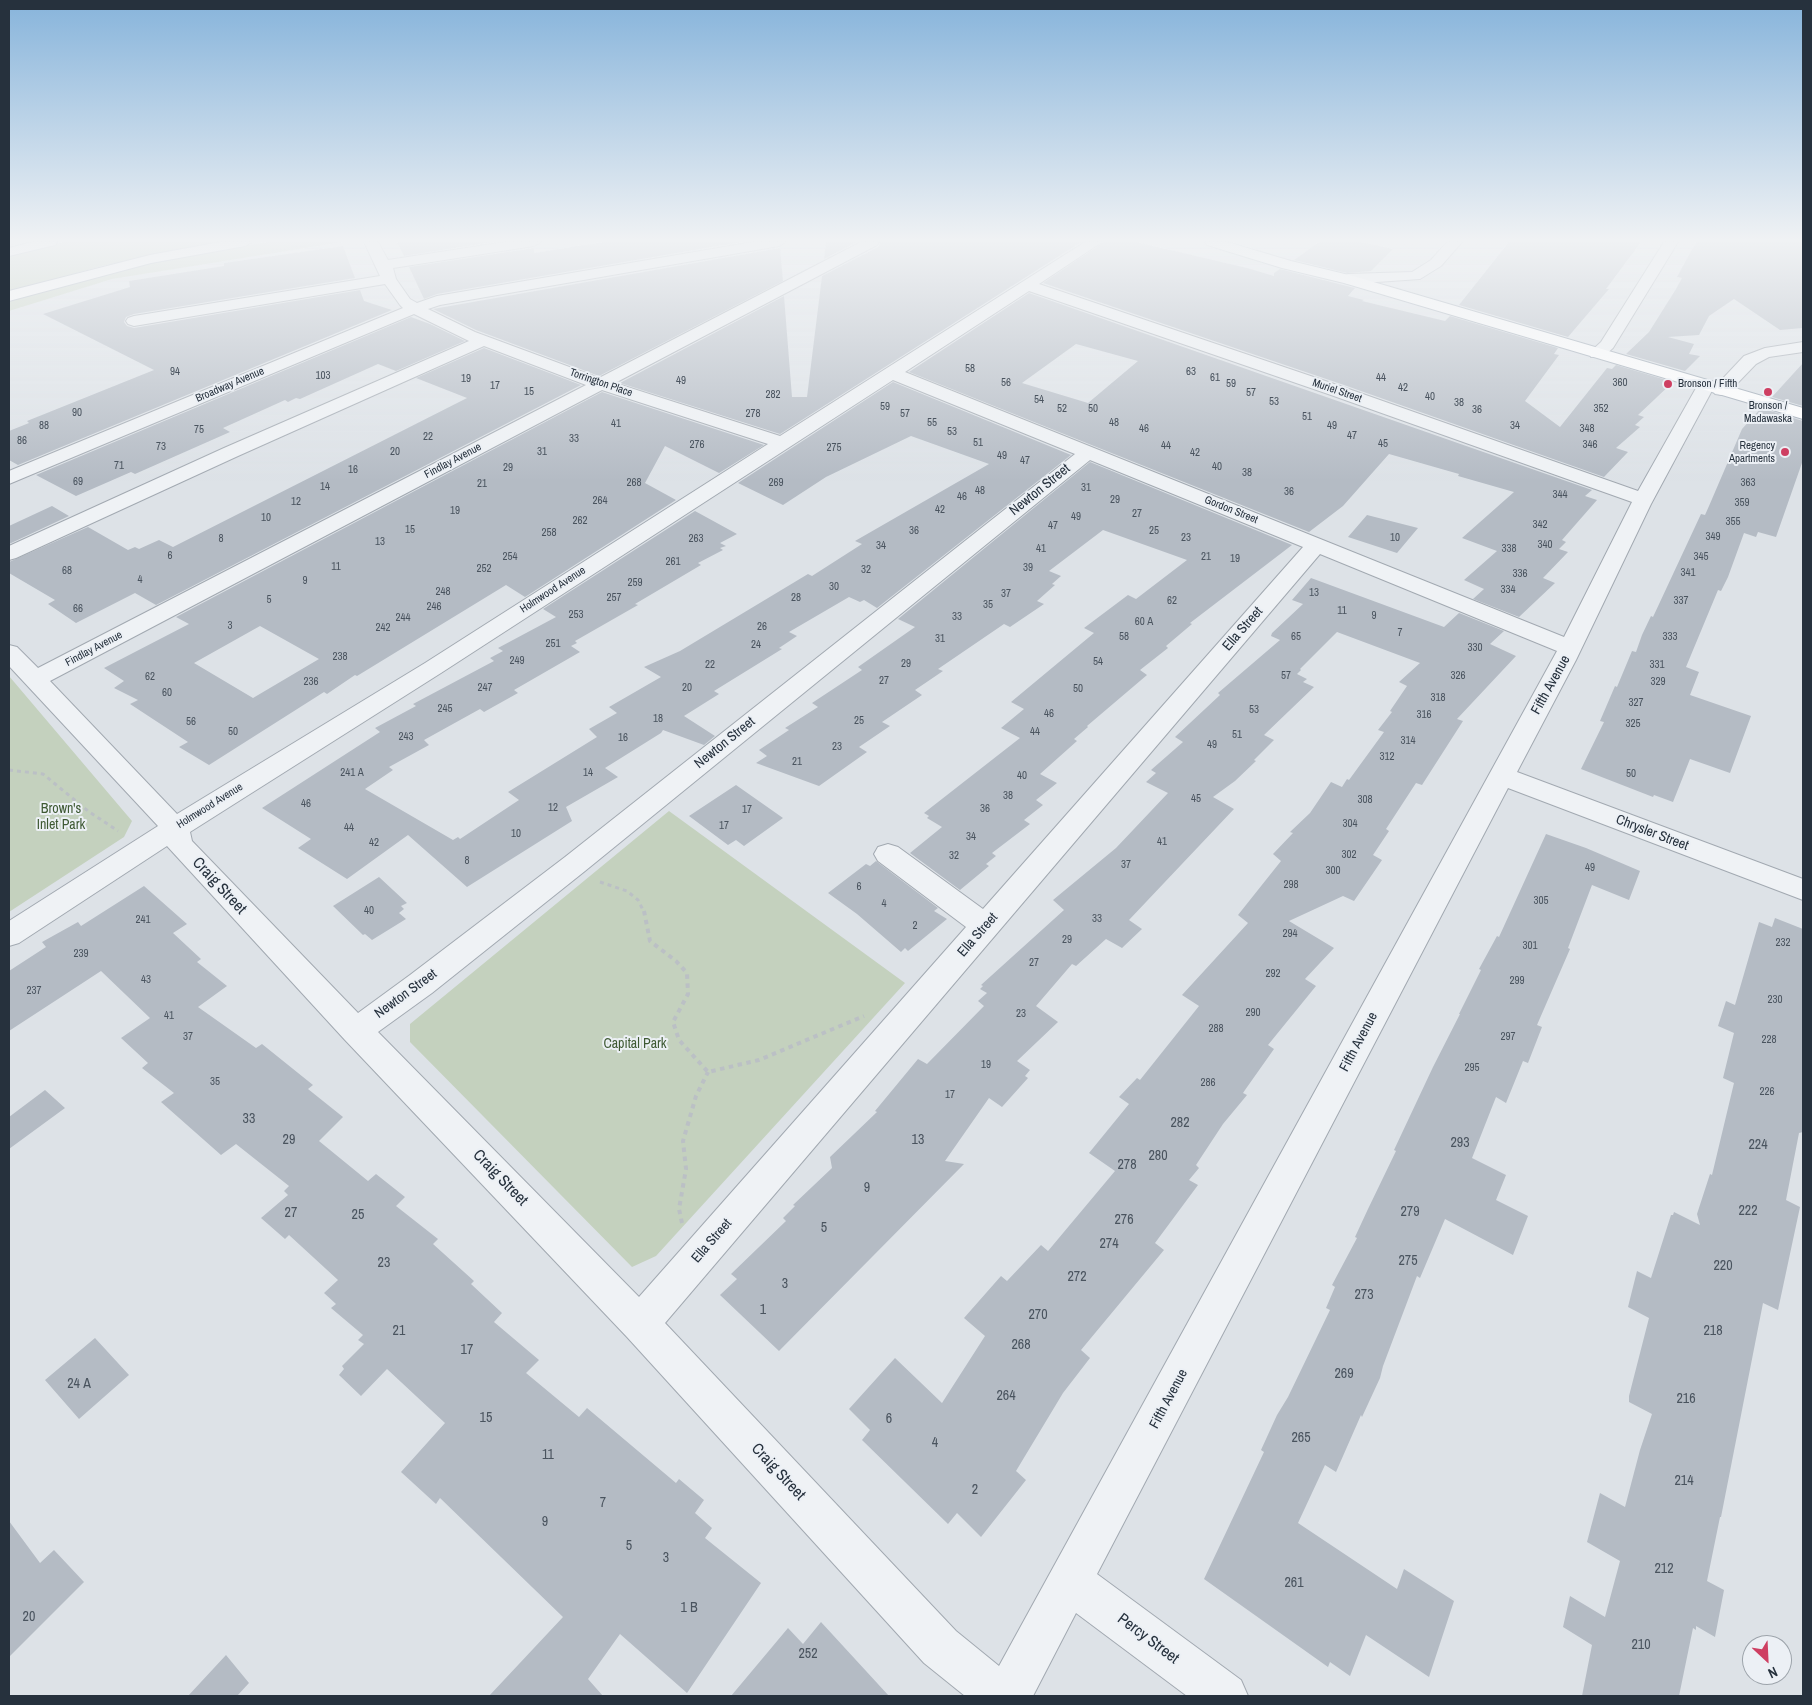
<!DOCTYPE html>
<style>
body{margin:0}
#map{position:relative;width:1812px;height:1705px;overflow:hidden;background:#dde2e7;font-family:"Archivo Narrow",sans-serif}
canvas{display:block}
.frame{position:absolute;inset:0;border:10px solid #26313d;pointer-events:none}
.north{position:absolute;left:1742px;top:1635px;width:50px;height:50px;box-sizing:border-box;background:#ecf0f5;border:1px solid #9da4ab;border-radius:50%;rotate:155deg;font-size:14px;font-weight:700;line-height:20px;text-align:center;color:#26313d}
.north::after{content:'';display:block;margin:auto;width:18px;height:22px;background:#ce3f62;clip-path:polygon(50% 0,100% 100%,50% 72%,0 100%)}
</style>
<div id="map">
<canvas width="1812" height="1705"></canvas>
<div class="frame"></div>
<div class="north">N</div>
</div>
<script>
const ctx = document.querySelector('canvas').getContext('2d');
ctx.lineJoin = 'round';
function fill(path, color) { ctx.fillStyle = color; ctx.fill(path, 'evenodd'); }
const toPath = rows => new Path2D(rows.map(r => 'M' + r).join(''));
function strokePath(path, color, width, dash) { ctx.strokeStyle = color; ctx.lineWidth = width; ctx.lineCap = dash ? 'butt' : 'round'; ctx.setLineDash(dash || []); ctx.stroke(path); }
function drawText(font, color, halo, rows, align = 'center') {
  ctx.font = font + ' "Archivo Narrow",sans-serif'; ctx.lineWidth = 4; ctx.setLineDash([]); ctx.textBaseline = 'middle'; ctx.strokeStyle = halo; ctx.fillStyle = color; for (const [text, x, y, turn = 0] of rows) {
    ctx.save(); ctx.translate(x, y); ctx.rotate((+turn || 0) * Math.PI / 180); ctx.textAlign = isNaN(turn) ? turn : align; if (halo) ctx.strokeText(text, 0, 0); ctx.fillText(text, 0, 0); ctx.restore();
  }
}
fill(toPath([
 [65,242,224,242,102,266,9,292,9,256],
 [267,242,343,242,112,279,9,311,9,299,119,269,188,255],
 [9,676,132,821,124,837,9,912],
 [669,811,905,983,656,1256,632,1267,410,1042,410,1024]
]), '#c4d1be');
fill(toPath([
 [397,242,492,242,404,256],
 [603,242,741,242,437,294,424,299,409,267,534,248,534,253],
 [826,242,857,242,824,259],
 [881,242,1081,242,780,434,620,383,784,296,792,397,807,397,822,276,878,247],
 [1104,242,1136,242,1247,268,1274,276,1274,273,1280,269,1355,288,1348,296,1364,300,1362,301,1445,321,1450,316,1558,348,1554,354,1559,355,1525,401,1560,427,1607,368,1612,369,1616,365,1673,382,1638,415,1644,417,1635,425,1640,427,1616,448,1628,452,1604,477,1344,385,1043,283],
 [1319,242,1361,242,1393,249,1371,271,1347,273,1294,260],
 [1509,242,1641,242,1606,289,1609,289,1568,337,1459,305],
 [1696,242,1803,242,1803,328,1780,330,1734,299,1709,316,1699,335,1668,337,1694,344,1689,354,1700,356,1685,371,1626,354,1649,332,1676,289,1682,278,1677,277],
 [343,246,355,278,134,314,126,317,124,322,127,326,134,328,360,290,364,301,392,310,18,465,9,460,9,431,29,423,27,421,154,370,43,314,130,287,129,281,224,266,224,263],
 [780,248,783,281,599,376,476,330,433,309],
 [1029,293,1592,490,1585,496,1597,500,1562,540,1566,542,1559,549,1568,552,1543,578,1555,583,1519,617,1473,599,1484,589,1464,580,1497,551,1462,538,1514,492,1458,476,1459,474,1389,454,1343,506,1309,532,909,372],
 [1076,344,1138,361,1088,403,1022,383],
 [411,317,430,324,465,341,396,371,378,364,300,399,296,398,288,402,285,400,223,428,230,432,135,474,131,472,76,496,36,475],
 [484,348,581,385,156,605,135,593,76,623,48,604,55,600,9,573,9,562,88,527,128,550,135,547,139,549,159,540,173,547,467,398,416,378],
 [1803,363,1803,406,1772,397],
 [893,382,1071,455,877,608,864,600,860,602,849,597,789,632,797,636,779,648,782,649,714,691,719,694,684,716,715,736,704,745,663,730,661,733,605,768,618,777,566,807,572,821,467,887,408,835,347,879,298,848,311,839,262,808,380,732,375,728,416,706,413,704,494,661,490,658,503,651,498,648,556,617,543,609,695,511,737,534,720,543,726,546,720,548,723,550,698,563,701,565,635,604,638,605,575,641,577,643,571,646,580,652,514,690,518,693,484,712,480,709,424,740,429,745,389,767,393,770,365,789,453,840,458,837,460,839,519,800,508,792,597,737,589,729,617,713,609,707,661,677,644,667,680,651,808,574,812,576,862,544,855,541,989,464,911,436,826,477,783,505,738,483],
 [602,392,764,445,719,473,665,446,645,483,676,500,525,597,506,585,357,676,355,675,327,694,324,692,209,765,179,747,188,742,130,704,138,700,114,688,124,681,104,668,189,624,176,617],
 [260,626,319,659,253,698,194,663],
 [1761,408,1803,421,1803,460,1776,537,1758,532,1756,537,1744,533,1728,577,1721,591,1718,590,1686,667,1699,672,1690,695,1751,716,1730,773,1690,759,1673,802,1654,795,1653,797,1581,769,1604,722,1600,721,1615,686,1617,687,1632,651,1636,652,1642,635,1651,616,1653,617,1701,514,1705,515,1709,506,1742,429],
 [1090,462,1292,545,1190,623,1192,624,1166,646,1168,648,1140,670,1147,675,1087,726,1088,727,1074,739,1077,741,1040,774,1057,783,1036,800,1043,805,1024,820,1030,824,992,853,996,856,986,864,989,866,960,890,910,853,942,827,927,818,929,816,924,813,1020,738,1001,728,1024,709,1011,702,1094,633,1084,628,1128,595,1136,599,1187,560,1103,530,1049,571,1061,576,1052,584,1055,585,1037,601,1044,604,1010,627,1004,624,938,669,943,671,915,690,922,695,882,722,890,726,859,747,867,752,819,786,756,763,767,756,759,750,789,730,785,728,818,707,812,703,862,670,858,667,915,627,898,619],
 [52,506,69,516,9,544,9,526],
 [1367,515,1418,528,1397,553,1348,537],
 [1311,578,1444,627,1459,613,1504,631,1490,644,1516,656,1457,719,1463,721,1422,785,1416,783,1386,829,1389,831,1373,855,1382,860,1354,901,1343,896,1289,921,1334,948,1305,979,1316,986,1268,1045,1274,1049,1245,1090,1243,1093,1247,1095,1223,1124,1196,1165,1199,1168,1189,1180,1198,1185,1155,1243,1164,1250,1081,1350,1090,1358,1063,1393,1016,1471,1026,1480,981,1537,957,1513,948,1524,862,1440,870,1430,849,1409,895,1358,942,1403,985,1336,964,1318,1001,1276,1007,1281,1041,1245,1048,1251,1115,1171,1089,1153,1129,1104,1119,1097,1137,1078,1140,1080,1199,1006,1182,995,1248,923,1238,915,1281,861,1273,854,1293,833,1290,832,1310,813,1331,782,1342,787,1347,779,1349,780,1384,732,1378,730,1392,712,1390,711,1407,686,1399,682,1420,663,1337,632,1300,669,1301,670,1297,674,1307,679,1303,682,1314,687,1264,735,1274,740,1254,760,1256,761,1235,781,1213,797,1234,809,1129,920,1142,929,1122,948,1106,939,1076,966,1072,964,1036,1006,1058,1022,1017,1061,1030,1070,1025,1076,1028,1078,1002,1107,989,1098,945,1161,964,1164,779,1351,720,1295,737,1279,731,1274,786,1221,783,1218,795,1206,793,1205,832,1168,830,1157,877,1112,875,1111,918,1059,927,1064,984,1006,978,1001,987,993,980,989,983,986,981,985,1064,910,1053,900,1116,848,1168,793,1146,782,1156,773,1151,770,1183,742,1175,737,1220,695,1218,693,1280,640,1271,636,1272,633,1303,604,1292,600],
 [736,785,783,818,744,846,736,840,728,845,689,816],
 [1546,834,1586,848,1640,871,1629,900,1592,885,1568,948,1570,949,1537,1025,1542,1027,1528,1063,1523,1061,1506,1103,1496,1097,1472,1158,1506,1175,1496,1200,1528,1216,1513,1255,1445,1219,1420,1278,1417,1276,1383,1366,1380,1378,1362,1417,1361,1415,1336,1472,1325,1465,1298,1523,1397,1589,1404,1569,1454,1601,1429,1677,1366,1635,1350,1676,1330,1662,1328,1667,1204,1579,1264,1452,1261,1450,1277,1415,1288,1397,1330,1310,1326,1308,1335,1287,1332,1285,1357,1238,1355,1237,1368,1209,1396,1151,1394,1150,1433,1067,1460,1014,1459,1014,1481,970,1479,969,1497,936,1499,937],
 [876,861,938,908,934,911,947,919,908,951,905,948,901,952,857,914,828,893,866,864,870,866],
 [379,877,407,903,401,906,404,909,399,913,406,919,372,940,365,934,363,935,333,906],
 [144,886,187,924,173,933,201,959,197,962,227,986,198,1007,256,1048,262,1044,313,1085,308,1089,343,1117,319,1141,368,1181,376,1174,405,1197,396,1206,438,1239,433,1244,474,1281,471,1284,502,1313,494,1322,539,1360,526,1373,579,1417,587,1408,676,1483,679,1479,704,1500,695,1513,712,1528,705,1538,761,1583,687,1693,620,1634,588,1679,603,1696,489,1696,563,1617,440,1498,436,1504,401,1472,445,1423,387,1369,361,1396,339,1375,344,1369,342,1366,364,1344,358,1340,363,1335,331,1308,336,1304,324,1293,338,1280,289,1235,285,1239,261,1218,288,1195,284,1191,289,1186,236,1144,221,1155,161,1102,174,1093,142,1068,148,1063,121,1038,150,1018,101,971,9,1031,9,971,46,947,42,942,78,922,81,926],
 [1775,918,1803,929,1803,1132,1799,1133,1786,1200,1800,1207,1778,1310,1763,1303,1721,1517,1720,1517,1707,1581,1724,1590,1715,1637,1696,1626,1696,1630,1693,1628,1679,1696,1582,1696,1592,1645,1563,1627,1570,1596,1605,1617,1620,1561,1587,1542,1600,1493,1625,1507,1640,1450,1652,1414,1629,1402,1629,1396,1649,1318,1628,1307,1637,1271,1651,1278,1671,1215,1673,1215,1674,1212,1700,1225,1697,1214,1710,1174,1712,1175,1734,1083,1723,1078,1734,1033,1718,1026,1726,1001,1735,1005,1759,922,1772,927],
 [45,1090,65,1108,9,1149,9,1117],
 [95,1338,129,1375,79,1419,45,1380],
 [9,1521,40,1563,54,1550,84,1582,9,1657],
 [821,1622,889,1696,731,1696,788,1628,803,1644],
 [226,1655,249,1683,237,1696,188,1696]
]), '#b4bbc4');
const minor = toPath([
 [364,242,378,242,388,260,505,242,541,242,534,246,393,268,396,279,410,299,417,303,437,296,753,242,786,242,779,246,440,305,428,309,475,332,599,378,861,242,879,242,877,245,615,383,780,436,1085,242,1102,242,1039,284,1343,387,1638,491,1700,381,1706,380,1712,381,1715,385,1651,504,1576,660,1517,772,1803,879,1803,900,1508,788,1097,1574,1241,1680,1248,1696,1187,1696,1076,1613,1033,1696,965,1696,924,1663,627,1337,345,1040,167,846,19,943,9,946,9,921,158,826,9,666,9,645,17,647,38,668,586,385,484,346,238,456,16,558,9,560,9,546,224,448,469,341,414,314,9,484,9,471,403,308,400,305,385,284,134,326,128,324,126,321,128,318,134,316,380,276,364,242],
 [1029,291,1331,395,1632,502,1564,637,905,372,1029,291],
 [893,380,1075,454,565,857,410,975,358,1013,192,841,190,832,441,673,893,380],
 [602,390,768,444,425,663,177,814,50,681,602,390],
 [1090,460,1303,547,983,909,898,847,888,844,878,847,874,854,878,861,966,927,639,1297,378,1032,432,993,585,871,1090,460],
 [1320,554,1557,651,999,1666,956,1631,665,1323,1320,554],
 [1447,242,1462,242,1441,266,1420,279,1348,284,1343,282,1340,279,1343,276,1348,274,1412,272,1431,260,1447,242],
 [1664,242,1678,242,1613,348,1603,357,1591,357,1589,353,1601,342,1664,242],
 [1803,342,1803,352,1769,357,1756,364,1727,394,1721,395,1715,394,1712,390,1744,356,1765,348,1803,342]
]);
const major = toPath([
 [32,242,57,242,55,245,9,256,9,248,32,242],
 [220,242,252,242,245,246,151,263,9,301,9,291,150,255,220,242],
 [1205,242,1227,242,1291,261,1353,276,1803,408,1803,419,1344,283,1282,268,1207,245,1205,242]
]);
strokePath(minor, '#a2a9b1', 2);
strokePath(major, '#9ca7b3', 2);
strokePath(toPath([
 [264,252,327,242]
]), '#bbc0c5', 2, [2, 2]);
strokePath(toPath([
 [9,770,43,774,88,811,118,831],
 [600,882,627,891,638,900,644,912]
]), '#bbc0c5', 3, [4, 4]);
strokePath(toPath([
 [644,911,650,941,676,961,687,973,688,994,673,1022,679,1040,708,1072,759,1060,864,1016],
 [682,1223,679,1209,686,1169,683,1141,696,1096,708,1072]
]), '#bbc0c5', 4, [4.5, 4.5]);
fill(minor, '#eff2f5');
fill(major, '#fff');
const sky = ctx.createLinearGradient(0, 0, 0, 481);
sky.addColorStop(0, '#87b4db');
sky.addColorStop(0.5, '#f0f2f4');
sky.addColorStop(1, '#f0f2f400');
ctx.fillStyle = sky;
ctx.fillRect(0, 0, 1812, 481);
for (const [x, y, r, color] of [
 [1668,384,5,"#ce3f62"],
 [1768,392,5,"#ce3f62"],
 [1785,452,5,"#ce3f62"]
]) { const dot = new Path2D(); dot.arc(x, y, r, 0, 2 * Math.PI); ctx.fillStyle = color; ctx.fill(dot); strokePath(dot, '#ecf0f5', 2); }
drawText('11px', '#4a545f', null, [
 ["58",970,369],
 ["94",175,372],
 ["63",1191,372],
 ["103",323,376],
 ["61",1215,378],
 ["44",1381,378],
 ["19",466,379],
 ["49",681,381],
 ["56",1006,383],
 ["360",1620,383],
 ["59",1231,384],
 ["17",495,386],
 ["42",1403,388],
 ["15",529,392],
 ["57",1251,393],
 ["282",773,395],
 ["40",1430,397],
 ["54",1039,400],
 ["53",1274,402],
 ["38",1459,403],
 ["59",885,407],
 ["52",1062,409],
 ["50",1093,409],
 ["352",1601,409],
 ["36",1477,410],
 ["90",77,413],
 ["278",753,414],
 ["57",905,414],
 ["51",1307,417],
 ["55",932,423],
 ["48",1114,423],
 ["41",616,424],
 ["88",44,426],
 ["49",1332,426],
 ["34",1515,426],
 ["46",1144,429],
 ["348",1587,429],
 ["75",199,430],
 ["53",952,432],
 ["47",1352,436],
 ["22",428,437],
 ["33",574,439],
 ["86",22,441],
 ["51",978,443],
 ["45",1383,444],
 ["276",697,445],
 ["346",1590,445],
 ["44",1166,446],
 ["73",161,447],
 ["275",834,448],
 ["20",395,452],
 ["31",542,452],
 ["42",1195,453],
 ["49",1002,456],
 ["47",1025,461],
 ["71",119,466],
 ["40",1217,467],
 ["29",508,468],
 ["16",353,470],
 ["38",1247,473],
 ["69",78,482],
 ["268",634,483],
 ["269",776,483],
 ["363",1748,483],
 ["21",482,484],
 ["14",325,487],
 ["31",1086,488],
 ["48",980,491],
 ["36",1289,492],
 ["344",1560,495],
 ["46",962,497],
 ["29",1115,500],
 ["264",600,501],
 ["12",296,502],
 ["359",1742,503],
 ["42",940,510],
 ["19",455,511],
 ["27",1137,514],
 ["49",1076,517],
 ["10",266,518],
 ["262",580,521],
 ["355",1733,522],
 ["342",1540,525],
 ["47",1053,526],
 ["15",410,530],
 ["36",914,531],
 ["25",1154,531],
 ["258",549,533],
 ["349",1713,537],
 ["23",1186,538],
 ["10",1395,538],
 ["8",221,539],
 ["263",696,539],
 ["13",380,542],
 ["340",1545,545],
 ["34",881,546],
 ["41",1041,549],
 ["338",1509,549],
 ["6",170,556],
 ["254",510,557],
 ["21",1206,557],
 ["345",1701,557],
 ["19",1235,559],
 ["261",673,562],
 ["11",336,567],
 ["39",1028,568],
 ["252",484,569],
 ["32",866,570],
 ["68",67,571],
 ["341",1688,573],
 ["336",1520,574],
 ["4",140,580],
 ["9",305,581],
 ["259",635,583],
 ["30",834,587],
 ["334",1508,590],
 ["248",443,592],
 ["13",1314,593],
 ["37",1006,594],
 ["257",614,598],
 ["28",796,598],
 ["5",269,600],
 ["62",1172,601],
 ["337",1681,601],
 ["35",988,605],
 ["246",434,607],
 ["66",78,609],
 ["11",1342,611],
 ["253",576,615],
 ["9",1374,616],
 ["33",957,617],
 ["244",403,618],
 ["60 A",1144,622],
 ["3",230,626],
 ["26",762,627],
 ["242",383,628],
 ["7",1400,633],
 ["58",1124,637],
 ["65",1296,637],
 ["333",1670,637],
 ["31",940,639],
 ["251",553,644],
 ["24",756,645],
 ["330",1475,648],
 ["238",340,657],
 ["249",517,661],
 ["54",1098,662],
 ["29",906,664],
 ["22",710,665],
 ["331",1657,665],
 ["57",1286,676],
 ["326",1458,676],
 ["62",150,677],
 ["27",884,681],
 ["236",311,682],
 ["329",1658,682],
 ["247",485,688],
 ["20",687,688],
 ["50",1078,689],
 ["60",167,693],
 ["318",1438,698],
 ["327",1636,703],
 ["245",445,709],
 ["53",1254,710],
 ["46",1049,714],
 ["316",1424,715],
 ["18",658,719],
 ["25",859,721],
 ["56",191,722],
 ["325",1633,724],
 ["50",233,732],
 ["44",1035,732],
 ["51",1237,735],
 ["243",406,737],
 ["16",623,738],
 ["314",1408,741],
 ["49",1212,745],
 ["23",837,747],
 ["312",1387,757],
 ["21",797,762],
 ["241 A",352,773],
 ["14",588,773],
 ["50",1631,774],
 ["40",1022,776],
 ["38",1008,796],
 ["45",1196,799],
 ["308",1365,800],
 ["46",306,804],
 ["12",553,808],
 ["36",985,809],
 ["17",747,810],
 ["304",1350,824],
 ["17",724,826],
 ["44",349,828],
 ["10",516,834],
 ["34",971,837],
 ["41",1162,842],
 ["42",374,843],
 ["302",1349,855],
 ["32",954,856],
 ["8",467,861],
 ["37",1126,865],
 ["49",1590,868],
 ["300",1333,871],
 ["298",1291,885],
 ["6",859,887],
 ["305",1541,901],
 ["4",884,904],
 ["40",369,911],
 ["33",1097,919],
 ["241",143,920],
 ["2",915,926],
 ["294",1290,934],
 ["29",1067,940],
 ["232",1783,943],
 ["301",1530,946],
 ["239",81,954],
 ["27",1034,963],
 ["292",1273,974],
 ["43",146,980],
 ["299",1517,981],
 ["237",34,991],
 ["230",1775,1000],
 ["290",1253,1013],
 ["23",1021,1014],
 ["41",169,1016],
 ["288",1216,1029],
 ["37",188,1037],
 ["297",1508,1037],
 ["228",1769,1040],
 ["19",986,1065],
 ["295",1472,1068],
 ["35",215,1082],
 ["286",1208,1083],
 ["226",1767,1092],
 ["17",950,1095]
]);
drawText('11px', '#26313d', '#ecf0f5', [
 ["Torrington Place",601,383,19],
 ["Broadway Avenue",230,385,-23],
 ["Muriel Street",1337,391,19],
 ["Findlay Avenue",453,461,-28],
 ["Gordon Street",1231,510,22],
 ["Holmwood Avenue",553,590,-33],
 ["Findlay Avenue",94,649,-28],
 ["Holmwood Avenue",210,806,-32]
]);
drawText('11px', '#26313d', '#ecf0f5', [
 ["Bronson / Fifth",1678,384],
 ["Bronson /",1768,406,"center"],
 ["Madawaska",1768,419,"center"],
 ["Regency",1775,446,"right"],
 ["Apartments",1775,459,"right"]
], 'left');
drawText('14px', '#26313d', '#ecf0f5', [
 ["Newton Street",1040,490,-39],
 ["Ella Street",1243,629,-49],
 ["Fifth Avenue",1551,685,-61],
 ["Newton Street",725,743,-39],
 ["Chrysler Street",1652,833,21],
 ["Ella Street",978,935,-49],
 ["Newton Street",406,994,-36],
 ["Fifth Avenue",1359,1042,-62],
 ["Ella Street",712,1241,-49],
 ["Fifth Avenue",1169,1399,-62]
]);
drawText('14px', '#3e5933', '#ecf0f5', [
 ["Brown's",61,809],
 ["Inlet Park",61,825],
 ["Capital Park",635,1044]
]);
drawText('14px', '#4a545f', null, [
 ["33",249,1119],
 ["282",1180,1123],
 ["29",289,1140],
 ["13",918,1140],
 ["293",1460,1143],
 ["224",1758,1145],
 ["280",1158,1156],
 ["278",1127,1165],
 ["9",867,1188],
 ["222",1748,1211],
 ["279",1410,1212],
 ["27",291,1213],
 ["25",358,1215],
 ["276",1124,1220],
 ["5",824,1228],
 ["274",1109,1244],
 ["275",1408,1261],
 ["23",384,1263],
 ["220",1723,1266],
 ["272",1077,1277],
 ["3",785,1284],
 ["273",1364,1295],
 ["1",763,1310],
 ["270",1038,1315],
 ["21",399,1331],
 ["218",1713,1331],
 ["268",1021,1345],
 ["17",467,1350],
 ["269",1344,1374],
 ["24 A",79,1384],
 ["264",1006,1396],
 ["216",1686,1399],
 ["15",486,1418],
 ["6",889,1419],
 ["265",1301,1438],
 ["4",935,1443],
 ["11",548,1455],
 ["214",1684,1481],
 ["2",975,1490],
 ["7",603,1503],
 ["9",545,1522],
 ["5",629,1546],
 ["3",666,1558],
 ["212",1664,1569],
 ["261",1294,1583],
 ["1 B",689,1608],
 ["20",29,1617],
 ["210",1641,1645],
 ["252",808,1654]
]);
drawText('16px', '#26313d', '#ecf0f5', [
 ["Craig Street",219,886,47],
 ["Craig Street",500,1178,46],
 ["Craig Street",778,1472,47],
 ["Percy Street",1148,1639,37]
]);
</script>
